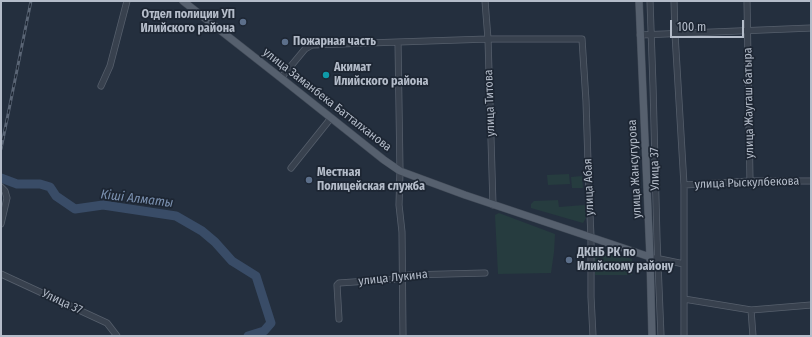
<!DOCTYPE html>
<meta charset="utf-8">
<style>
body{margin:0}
#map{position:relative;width:812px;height:337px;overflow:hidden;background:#242f3e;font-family:"Fira Sans Condensed",sans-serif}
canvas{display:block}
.frame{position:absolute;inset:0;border:2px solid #b4bcc9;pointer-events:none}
.scale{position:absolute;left:670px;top:20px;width:74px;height:18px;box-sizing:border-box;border:2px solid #b4bcc9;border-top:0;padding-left:5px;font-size:12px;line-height:14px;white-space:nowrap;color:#b4bcc9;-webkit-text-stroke:3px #1d2633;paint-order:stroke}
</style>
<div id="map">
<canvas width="812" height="337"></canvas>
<div class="frame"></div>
<div class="scale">100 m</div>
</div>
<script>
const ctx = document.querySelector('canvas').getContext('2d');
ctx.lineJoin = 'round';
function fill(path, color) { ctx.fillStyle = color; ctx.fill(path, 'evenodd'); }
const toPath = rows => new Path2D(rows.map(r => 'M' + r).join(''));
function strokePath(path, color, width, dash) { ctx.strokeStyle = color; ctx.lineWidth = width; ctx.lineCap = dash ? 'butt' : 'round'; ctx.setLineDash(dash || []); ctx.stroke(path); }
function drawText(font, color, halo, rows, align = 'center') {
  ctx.font = font + ' "Fira Sans Condensed",sans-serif'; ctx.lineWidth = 3.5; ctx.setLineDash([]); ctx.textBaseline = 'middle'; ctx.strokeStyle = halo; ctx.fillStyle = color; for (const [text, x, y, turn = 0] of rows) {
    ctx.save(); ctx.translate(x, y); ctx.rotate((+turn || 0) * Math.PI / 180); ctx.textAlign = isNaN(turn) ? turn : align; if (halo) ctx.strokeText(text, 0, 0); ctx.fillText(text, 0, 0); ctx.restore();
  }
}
fill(toPath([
 [569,174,570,184,548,185,547,175],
 [582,176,583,188,572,188,571,177],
 [558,200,559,207,584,205,587,207,586,218,583,223,531,208,531,204,534,201],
 [499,213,555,234,554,252,551,273,498,274,495,215],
 [594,246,632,259,632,275,595,275]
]), '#263c3f');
strokePath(toPath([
 [1,178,17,184,40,184,50,187,56,196,75,209,103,205,176,216,202,231,215,242,232,261,256,276,271,323,264,331,248,336]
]), '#394c67', 9);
const minor = toPath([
 [485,1,488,39,493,205],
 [650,1,653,86,657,239,661,336],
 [674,1,675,34,684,185,684,264],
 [747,1,750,181],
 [640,35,811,28],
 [281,78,305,49,312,45,398,42],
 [101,86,110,66,127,1],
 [291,168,331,118],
 [684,185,750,181,811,181],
 [1,187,5,191,7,198,1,224],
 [655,258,684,264,684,336],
 [1,274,107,323,117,336],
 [684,299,751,310,811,305],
 [751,310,753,336],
 [339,319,337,285,339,283,397,279,408,275,485,273],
 [403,336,402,232,399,205,400,171,398,42,488,39,582,39,586,101,589,193,591,237,591,297,593,336]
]);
const major = toPath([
 [183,1,281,78,384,160,400,171,465,195,650,257],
 [639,1,650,257,652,336]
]);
strokePath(minor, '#565f6c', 7);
strokePath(major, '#414a57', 8);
strokePath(minor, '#38414e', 5.5);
strokePath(major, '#56606e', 7);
const rail = toPath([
 [1,149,31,1]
]);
strokePath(rail, '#5a6575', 3);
strokePath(rail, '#1d2633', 1.5, [4.5]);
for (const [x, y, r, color] of [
 [243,22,4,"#5c6f8a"],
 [285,42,4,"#5c6f8a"],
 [326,75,4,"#0f9aa8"],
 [309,180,4,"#5c6f8a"],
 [569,260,4,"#5c6f8a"]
]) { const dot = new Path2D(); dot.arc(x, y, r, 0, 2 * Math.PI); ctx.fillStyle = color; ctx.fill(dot); strokePath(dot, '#1d2633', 1.5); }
drawText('bold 12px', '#b4bcc9', '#1d2633', [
 ["Отдел полиции УП",235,15,"right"],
 ["Илийского района",235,29,"right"],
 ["Пожарная часть",293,42],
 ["Акимат",334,68],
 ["Илийского района",334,82],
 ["Местная",317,173],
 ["Полицейская служба",317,187],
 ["ДКНБ РК по",577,253],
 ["Илийскому району",577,267]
], 'left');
drawText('12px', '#b4bcc9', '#1d2633', [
 ["улица Заманбека Батталханова",327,100,38],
 ["улица Титова",490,103,-92],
 ["улица Жаугаш батыра",749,103,-91],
 ["улица Жансугурова",635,169,-93],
 ["Улица 37",655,169,-91],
 ["улица Рыскулбекова",747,183,-2],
 ["улица Абая",589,187,-92],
 ["улица Лукина",393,278,-6],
 ["Улица 37",62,302,25]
]);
drawText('italic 13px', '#7c92b1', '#1d2633', [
 ["Кіші Алматы",137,199,7]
]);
</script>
